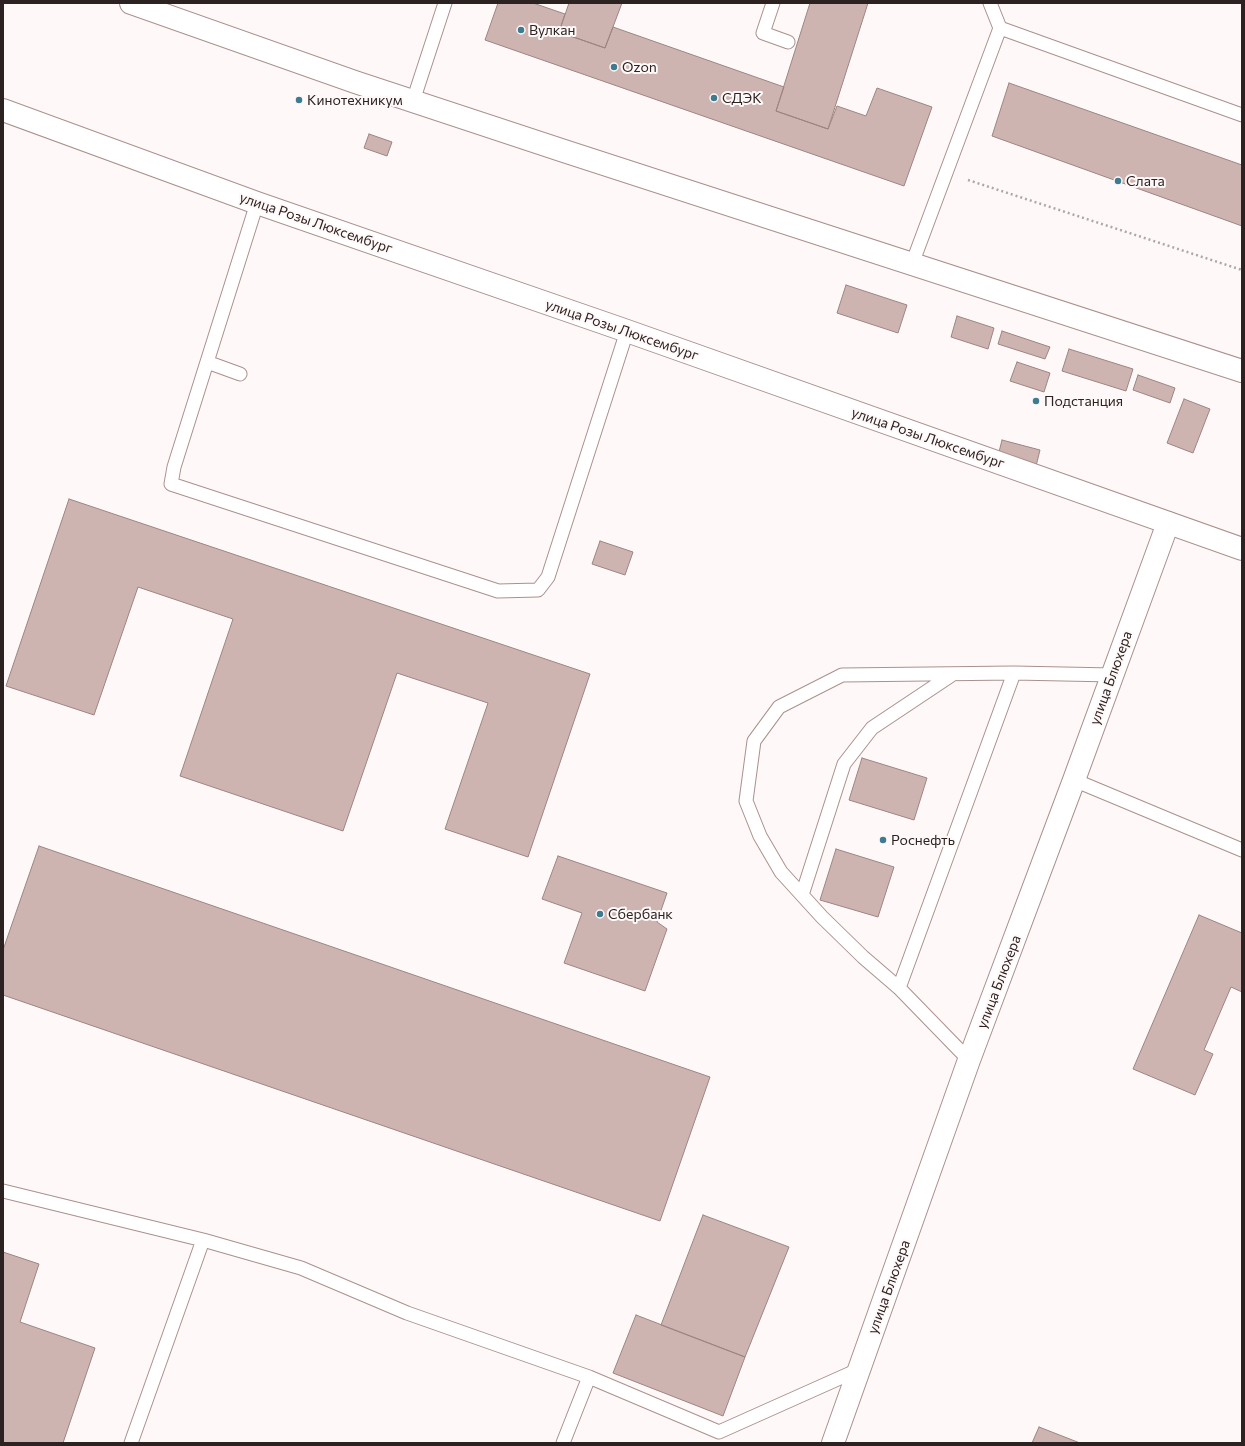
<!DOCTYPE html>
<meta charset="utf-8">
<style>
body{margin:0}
#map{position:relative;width:1245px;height:1446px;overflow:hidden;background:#fef9f8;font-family:Commissioner,sans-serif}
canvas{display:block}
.frame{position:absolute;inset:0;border:4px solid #2c2221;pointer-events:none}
</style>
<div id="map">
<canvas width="1245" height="1446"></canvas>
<div class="frame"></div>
</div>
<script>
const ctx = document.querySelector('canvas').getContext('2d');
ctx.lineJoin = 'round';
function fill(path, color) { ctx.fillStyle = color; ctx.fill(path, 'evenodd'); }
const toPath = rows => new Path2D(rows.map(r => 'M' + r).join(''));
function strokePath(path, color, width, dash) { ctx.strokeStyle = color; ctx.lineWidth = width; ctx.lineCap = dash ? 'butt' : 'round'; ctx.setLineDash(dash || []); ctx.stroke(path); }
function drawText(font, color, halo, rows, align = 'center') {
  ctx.font = font + ' Commissioner,sans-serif'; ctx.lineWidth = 4; ctx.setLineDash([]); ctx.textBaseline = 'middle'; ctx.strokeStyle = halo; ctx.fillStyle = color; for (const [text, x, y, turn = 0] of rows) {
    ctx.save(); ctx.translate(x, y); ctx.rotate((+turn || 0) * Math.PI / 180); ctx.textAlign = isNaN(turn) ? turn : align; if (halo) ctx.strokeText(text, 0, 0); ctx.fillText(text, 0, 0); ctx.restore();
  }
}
const building = toPath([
 [498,3,533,3,565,14,559,32,605,48,613,27,784,87,776,111,828,129,837,106,866,116,877,88,932,107,904,186,485,40,498,3],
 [569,3,622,3,605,48,559,32,569,3],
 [810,3,868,3,828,129,776,111,810,3],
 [1009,83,1242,165,1242,226,992,136,1009,83],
 [369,134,392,142,387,156,364,148,369,134],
 [846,285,907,305,898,333,837,313,846,285],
 [957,316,994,328,988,349,951,337,957,316],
 [1002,331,1050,347,1045,359,998,344,1002,331],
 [1069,349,1133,369,1126,391,1062,371,1069,349],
 [1017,362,1050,373,1044,392,1010,381,1017,362],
 [1138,375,1175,388,1170,403,1133,390,1138,375],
 [1184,399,1210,409,1193,453,1167,443,1184,399],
 [1002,440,1040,450,1036,466,998,456,1002,440],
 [69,499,590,674,528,857,445,829,488,703,397,673,343,831,180,776,233,619,138,587,94,715,6,686,69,499],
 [600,541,633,552,625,575,592,564,600,541],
 [862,758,927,778,914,820,849,800,862,758],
 [39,846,710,1077,660,1221,3,995,3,950,39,846],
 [836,849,894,867,878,917,820,900,836,849],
 [558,856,667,893,657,922,667,929,645,991,564,963,582,913,542,899,558,856],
 [1199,915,1242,933,1242,992,1231,987,1204,1050,1213,1054,1195,1095,1133,1069,1199,915],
 [703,1215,789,1247,745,1357,661,1325,703,1215],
 [3,1252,39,1264,20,1322,95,1348,63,1443,3,1443,3,1252],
 [636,1315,745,1357,723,1416,613,1373,636,1315],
 [1039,1427,1080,1443,1032,1443,1039,1427]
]);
fill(building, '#ceb4b1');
strokePath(building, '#9d8482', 1);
const lane = toPath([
 [773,3,763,33,788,42],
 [1000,28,1242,115],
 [413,101,445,3],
 [912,264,1000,28,990,3],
 [207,362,174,467,171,484,498,591,538,590,548,577,627,331],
 [240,374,207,362,257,203],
 [1074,780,1242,850],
 [802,895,844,764,872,728,953,674],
 [899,988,1014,673],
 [969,1060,899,988,863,957,822,917,781,872,760,836,746,801,754,741,779,707,842,675,1014,673,1113,675],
 [3,1191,203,1240,131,1443],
 [203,1240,301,1268,407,1313,589,1377,719,1432,860,1369],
 [563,1443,589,1377]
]);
const street = toPath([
 [131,3,355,82,564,151,1242,371],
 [833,1443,969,1060,1074,780,1168,523]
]);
const secondary = toPath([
 [3,110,257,203,627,331,1242,549]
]);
strokePath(lane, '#aa918e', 15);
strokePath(street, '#aa918e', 24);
strokePath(secondary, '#aa918e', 24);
strokePath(toPath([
 [968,180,1242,270]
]), '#aea7a6', 2.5, [2, 3]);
strokePath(lane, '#fff', 13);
strokePath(street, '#fff', 22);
strokePath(secondary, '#fff', 22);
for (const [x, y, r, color] of [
 [521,30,4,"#3e7b91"],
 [614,67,4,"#3e7b91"],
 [714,98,4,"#3e7b91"],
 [299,100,4,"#3e7b91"],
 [1118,181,4,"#3e7b91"],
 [1036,401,4,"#3e7b91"],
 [883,840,4,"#3e7b91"],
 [600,914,4,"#3e7b91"]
]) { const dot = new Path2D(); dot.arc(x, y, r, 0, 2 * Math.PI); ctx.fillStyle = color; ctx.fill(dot); strokePath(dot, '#fef9f8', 1.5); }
drawText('14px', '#2c2221', '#fef9f8', [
 ["Вулкан",529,30],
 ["Ozon",622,67],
 ["СДЭК",722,98],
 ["Кинотехникум",307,100],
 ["Слата",1126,181],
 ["Подстанция",1044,401],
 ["Роснефть",891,840],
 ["Сбербанк",608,914]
], 'left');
drawText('14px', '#2c2221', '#fef9f8', [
 ["улица Розы Люксембург",316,223,19],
 ["улица Розы Люксембург",622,330,19],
 ["улица Розы Люксембург",928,438,19],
 ["улица Блюхера",1111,678,-70],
 ["улица Блюхера",999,982,-69],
 ["улица Блюхера",889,1287,-70]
]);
</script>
